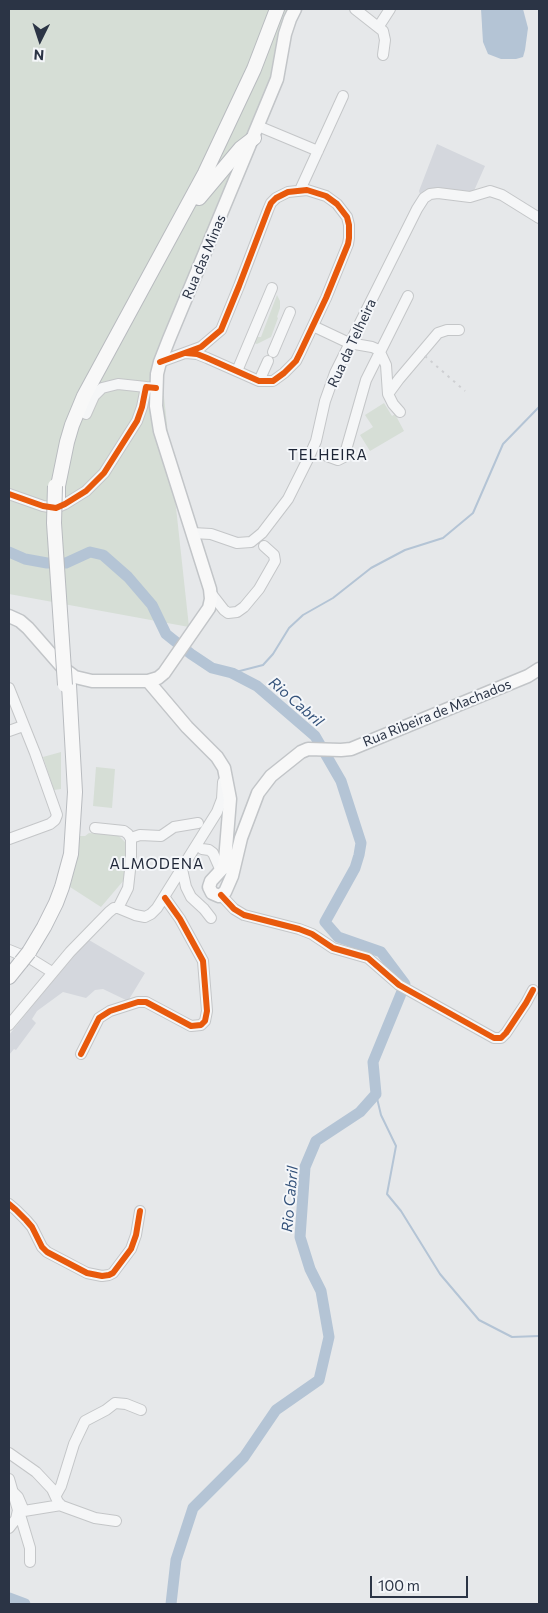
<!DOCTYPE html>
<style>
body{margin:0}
#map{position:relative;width:548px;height:1613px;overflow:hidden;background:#e6e8ea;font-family:Commissioner,sans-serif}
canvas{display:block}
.frame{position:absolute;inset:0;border:10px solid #2b3445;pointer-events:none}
.north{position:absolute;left:15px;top:15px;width:50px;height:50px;-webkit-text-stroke:4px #f4f6f9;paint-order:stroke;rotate:184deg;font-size:14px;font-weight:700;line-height:20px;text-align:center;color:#2b3445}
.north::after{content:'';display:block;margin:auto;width:18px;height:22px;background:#2b3445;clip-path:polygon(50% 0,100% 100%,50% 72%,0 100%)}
.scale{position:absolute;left:370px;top:1576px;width:98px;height:22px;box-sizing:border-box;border:2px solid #2b3445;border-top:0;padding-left:6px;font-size:15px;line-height:18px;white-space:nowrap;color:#2b3445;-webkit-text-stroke:4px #f4f6f9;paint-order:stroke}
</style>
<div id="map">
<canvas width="548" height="1613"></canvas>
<div class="frame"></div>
<div class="north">N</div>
<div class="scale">100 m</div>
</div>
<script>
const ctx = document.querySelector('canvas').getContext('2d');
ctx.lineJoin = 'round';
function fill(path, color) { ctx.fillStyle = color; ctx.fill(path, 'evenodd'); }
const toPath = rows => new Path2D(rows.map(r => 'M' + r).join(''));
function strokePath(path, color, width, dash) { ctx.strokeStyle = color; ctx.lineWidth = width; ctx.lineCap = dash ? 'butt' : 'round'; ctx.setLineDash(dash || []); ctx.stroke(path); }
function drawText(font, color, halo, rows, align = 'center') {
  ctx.font = font + ' Commissioner,sans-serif'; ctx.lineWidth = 4; ctx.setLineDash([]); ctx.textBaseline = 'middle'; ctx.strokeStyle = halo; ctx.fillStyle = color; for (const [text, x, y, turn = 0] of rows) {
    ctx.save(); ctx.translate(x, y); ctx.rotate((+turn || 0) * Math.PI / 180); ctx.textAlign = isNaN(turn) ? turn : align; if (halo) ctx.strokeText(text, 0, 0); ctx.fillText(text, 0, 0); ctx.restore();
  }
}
fill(toPath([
 [437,144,485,166,473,193,425,192,420,194,419,191],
 [89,940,145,973,128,1001,103,989,95,990,86,998,63,992,37,1011,32,1019,36,1023,16,1050,14,1049,9,1055,9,1035,68,961]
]), '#d4d7dd');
fill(toPath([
 [9,9,302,9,159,351,189,627,9,594],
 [277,295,280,301,280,308,277,317,278,318,271,337,257,344,254,343,255,337,261,337],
 [384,403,392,416,395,414,404,431,370,451,360,435,373,427,365,415],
 [61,752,61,789,54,790,43,757],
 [96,767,115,769,112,808,93,806],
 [89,833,118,835,128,845,124,880,101,907,70,887,76,864,80,836,85,836]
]), '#d6ded6');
fill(toPath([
 [481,9,523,9,528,28,525,50,523,57,516,59,501,59,488,54,483,42]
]), '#b4c4d5');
strokePath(toPath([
 [232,673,263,665,273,654,289,628,303,615,333,598,371,568,405,550,443,538,473,513,503,444,539,407],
 [376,1094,381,1115,396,1146,387,1194,401,1211,440,1274,479,1320,512,1337,539,1336]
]), '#b4c4d5', 2);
strokePath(toPath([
 [9,552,25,559,47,563,66,563,90,552,103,555,128,577,152,605,166,634,191,654,212,668,232,673,257,686,315,736,341,781,361,843,359,855,355,868,325,922,338,937,381,952,405,984,373,1062,376,1094,360,1112,316,1141,305,1167,300,1237,310,1269,321,1291,329,1337,319,1380,276,1410,244,1457,193,1508,176,1560,171,1604],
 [9,1598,25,1604]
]), '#b4c4d5', 11);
const minor = toPath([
 [355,9,383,31,385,40,383,55],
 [379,26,390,9],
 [258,126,318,151],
 [300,190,343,96],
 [313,326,349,343,372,347,379,350,386,365,388,394,393,404,400,412],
 [273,352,290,312],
 [160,362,201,347,221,330,239,286,268,210,271,203,276,198,288,192,307,190,326,196,337,204,347,217,349,225,349,238,348,244,326,298,300,353,296,361,284,373,273,381,259,381,207,358,197,354,186,353],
 [237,371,272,288],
 [259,381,268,361],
 [388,394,399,379,438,333,447,330,459,330],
 [86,414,94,396,102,388,118,384,146,387],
 [327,456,338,460,344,457,366,380,408,296],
 [9,494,43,506,56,508,65,504,86,491,104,473,137,421,142,407,146,387,156,388],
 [192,533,211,534,237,543,251,542,262,533,288,499,308,459,316,441,325,401,335,373,417,209,424,198,430,194,438,193,470,197,490,191,502,195,539,218],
 [210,592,224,610,228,613,237,612,244,607,259,589,275,561,274,555,264,546],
 [9,688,35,753,57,815,55,820,50,824,9,839],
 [9,731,23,726],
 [95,828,124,831,128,834,131,839,131,861,128,888,118,908],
 [131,838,140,835,161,836,174,827,198,823],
 [202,849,209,850,213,853,221,871],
 [182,869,186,887,191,897,204,909,211,918],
 [221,895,234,909,244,915,299,929,312,934,333,948,368,958,399,985,494,1038,501,1038,506,1033,526,1003,533,990],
 [118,908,135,915,145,917,151,914,157,908,217,812,222,799,223,782],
 [9,950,31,959,52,972],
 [9,1025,70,952,109,912,114,908,118,908],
 [81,1054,99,1018,110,1011,138,1002,146,1002,191,1026,201,1025,205,1021,207,1011,203,961,180,919,165,898],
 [9,1204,16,1210,26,1220,32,1227,42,1247,47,1252,87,1273,102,1276,109,1275,113,1273,131,1249,136,1235,140,1211],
 [9,1453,36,1472,52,1489,58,1502,62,1506,95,1518,116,1521],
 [9,1479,18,1510,16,1519,9,1528],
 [13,1492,18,1497,24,1511,61,1505],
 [56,1495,61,1486,74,1444,85,1421,106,1410,115,1403,126,1404,141,1410],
 [18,1508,30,1548,30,1562]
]);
const major = toPath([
 [9,616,20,621,28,628,63,668,75,677,92,681,148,681,158,678,164,673,209,608,211,599,210,589,160,431,156,406,157,374,160,362,169,339,277,79,285,34,290,19,295,9],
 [148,681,187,727,217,757,224,768,230,799,225,861,223,868,211,881,209,887,212,893,219,896,225,892,232,876,241,838,258,793,271,776,301,752,308,749,341,750,351,749,528,676,539,669]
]);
const highway = toPath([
 [199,198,241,148,254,138],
 [58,498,58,486,67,442,72,425,84,396,205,173,254,69,277,9],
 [29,952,44,927,56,903,62,887,71,854,75,792,69,685],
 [9,977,21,962]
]);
strokePath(minor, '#c4c6c8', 12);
strokePath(major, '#c2c5c8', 15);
strokePath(highway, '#b8bbbf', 16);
strokePath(minor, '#f5f6f7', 10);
strokePath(major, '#f8f8f8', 12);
strokePath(highway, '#f8f8f8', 14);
strokePath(toPath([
 [425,356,465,391]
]), '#cecfd2', 2, [2.5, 5]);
const highwayBridge = toPath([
 [55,486,54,523,65,685],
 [21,962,29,952]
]);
strokePath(highwayBridge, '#b8bbbf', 16, []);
strokePath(highwayBridge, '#f8f8f8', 14);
strokePath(toPath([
 [160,362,201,347,221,330,239,286,268,210,271,203,276,198,288,192,307,190,326,196,337,204,347,217,349,225,349,238,348,244,326,298,300,353,296,361,284,373,273,381,259,381,207,358,197,354,186,353],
 [9,494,43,506,56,508,65,504,86,491,104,473,137,421,142,407,146,387,156,388],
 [221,895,234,909,244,915,299,929,312,934,333,948,368,958,399,985,494,1038,501,1038,506,1033,526,1003,533,990],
 [81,1054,99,1018,110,1011,138,1002,146,1002,191,1026,201,1025,205,1021,207,1011,203,961,180,919,165,898],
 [9,1204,16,1210,26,1220,32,1227,42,1247,47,1252,87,1273,102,1276,109,1275,113,1273,131,1249,136,1235,140,1211]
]), '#e8590c', 6);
drawText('14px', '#2b3445', '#f4f6f9', [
 ["Rua das Minas",204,257,-67],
 ["Rua da Telheira",352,343,-65],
 ["Rua Ribeira de Machados",437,713,-22]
]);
ctx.letterSpacing = '1px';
drawText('15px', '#1d2536', '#f4f6f9', [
 ["TELHEIRA",328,455],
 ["ALMODENA",157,864]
]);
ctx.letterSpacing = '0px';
drawText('italic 15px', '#34527a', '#f4f6f9', [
 ["Rio Cabril",296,702,41],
 ["Rio Cabril",290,1199,-85]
]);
</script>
